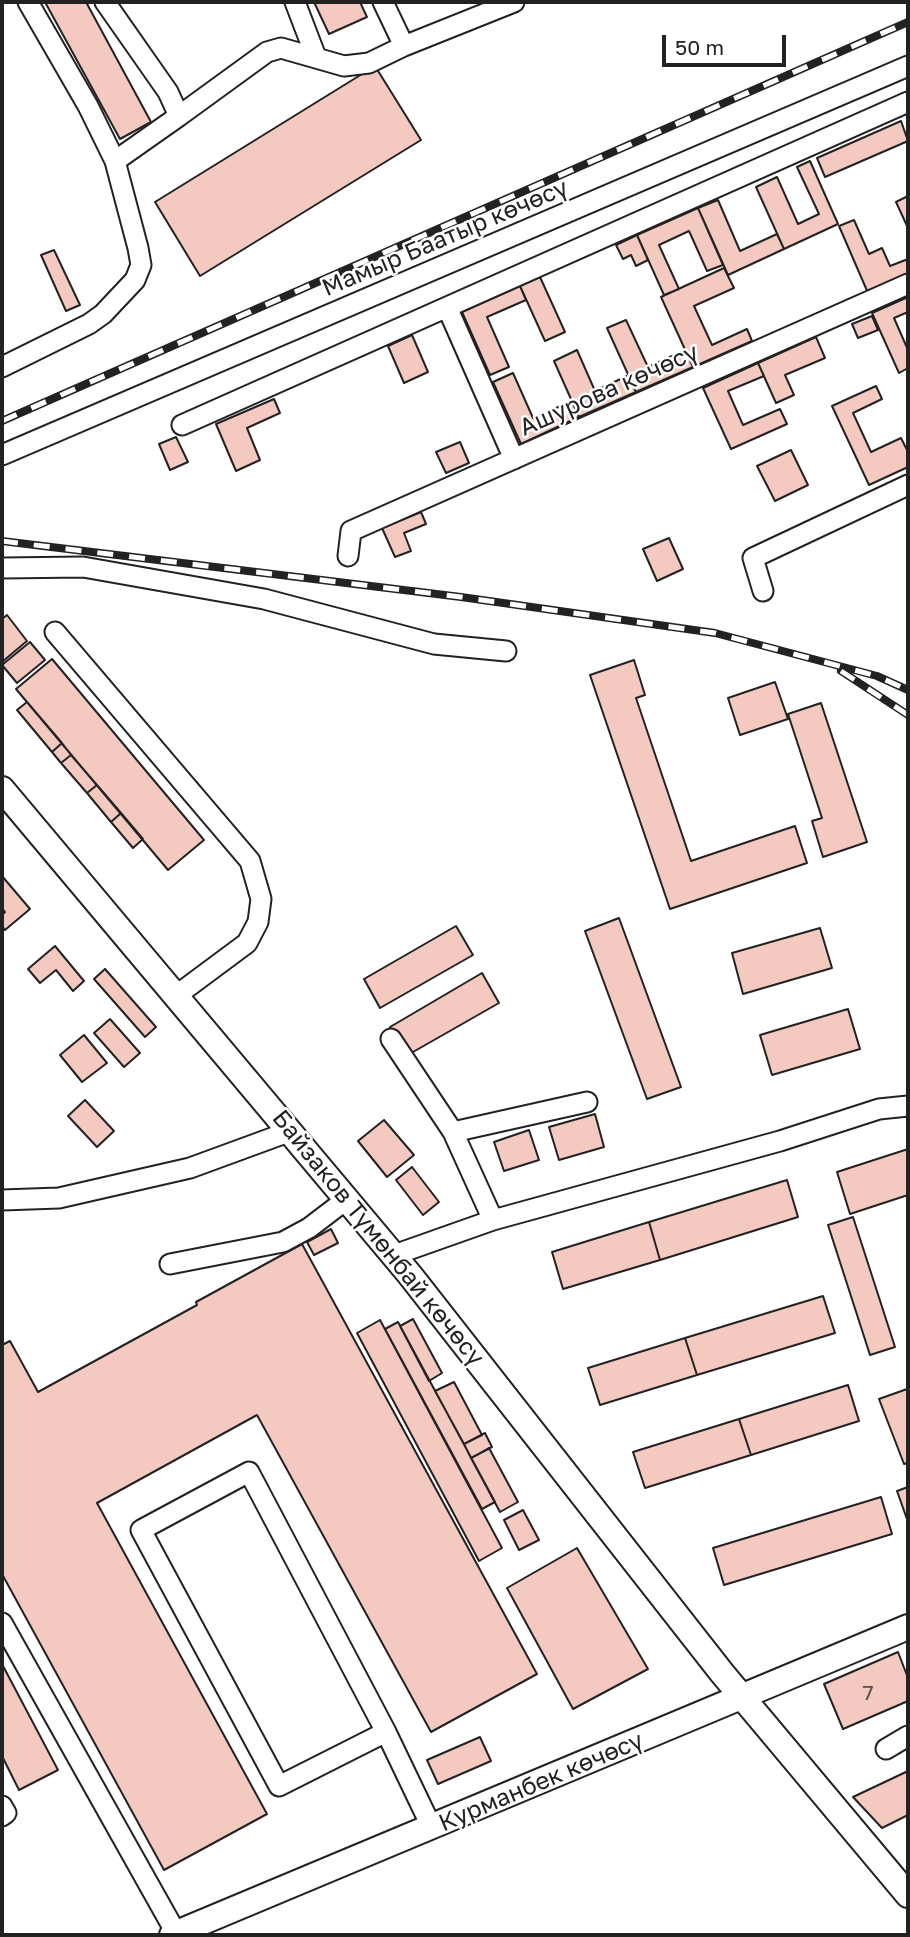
<!DOCTYPE html>
<meta charset="utf-8">
<style>
body{margin:0}
#map{position:relative;width:910px;height:1937px;overflow:hidden;background:#fff;font-family:"Golos Text",sans-serif}
canvas{display:block}
.frame{position:absolute;inset:0;border:4px solid #222;pointer-events:none}
.scale{position:absolute;left:662px;top:35px;width:124px;height:32px;box-sizing:border-box;border:4px solid #222;border-top:0;padding-left:9px;font-size:21px;line-height:24px;white-space:nowrap;color:#222;-webkit-text-stroke:5px #fff;paint-order:stroke}
</style>
<div id="map">
<canvas width="910" height="1937"></canvas>
<div class="frame"></div>
<div class="scale">50 m</div>
</div>
<script>
const ctx = document.querySelector('canvas').getContext('2d');
ctx.lineJoin = 'round';
function fill(path, color) { ctx.fillStyle = color; ctx.fill(path, 'evenodd'); }
const toPath = rows => new Path2D(rows.map(r => 'M' + r).join(''));
function strokePath(path, color, width, dash) { ctx.strokeStyle = color; ctx.lineWidth = width; ctx.lineCap = dash ? 'butt' : 'round'; ctx.setLineDash(dash || []); ctx.stroke(path); }
function drawText(font, color, halo, rows, align = 'center') {
  ctx.font = font + ' "Golos Text",sans-serif'; ctx.lineWidth = 5; ctx.setLineDash([]); ctx.textBaseline = 'middle'; ctx.strokeStyle = halo; ctx.fillStyle = color; for (const [text, x, y, turn = 0] of rows) {
    ctx.save(); ctx.translate(x, y); ctx.rotate((+turn || 0) * Math.PI / 180); ctx.textAlign = isNaN(turn) ? turn : align; if (halo) ctx.strokeText(text, 0, 0); ctx.fillText(text, 0, 0); ctx.restore();
  }
}
const building = toPath([
 [45,2,86,2,151,122,120,139,45,2],
 [314,2,360,2,367,17,329,34,314,2],
 [375,66,421,140,200,276,155,202,375,66],
 [901,121,908,141,825,177,817,158,901,121],
 [810,161,838,224,784,249,756,187,777,177,798,224,819,214,797,167,810,161],
 [908,196,908,228,896,202,908,196],
 [718,200,740,251,777,234,784,249,728,275,698,208,718,200],
 [698,208,723,265,707,271,689,231,659,245,679,289,664,295,637,235,698,208],
 [854,220,869,254,882,248,890,266,908,259,908,275,868,293,839,226,854,220],
 [637,235,648,260,636,266,631,255,623,259,616,245,637,235],
 [54,250,80,305,66,311,41,255,54,250],
 [724,268,734,288,694,306,712,345,747,329,752,341,693,367,661,297,724,268],
 [540,277,565,332,545,341,520,286,540,277],
 [520,286,526,300,487,317,509,367,490,375,462,312,520,286],
 [908,297,908,312,894,318,908,350,908,368,899,373,872,313,908,297],
 [872,316,878,330,858,338,852,324,872,316],
 [626,320,648,367,685,350,693,367,636,392,607,328,626,320],
 [412,335,428,372,404,383,388,346,412,335],
 [816,337,825,358,785,375,794,395,776,403,758,363,816,337],
 [577,350,595,391,629,375,636,392,579,417,554,361,577,350],
 [758,363,764,376,728,391,743,425,780,409,787,424,731,449,703,388,758,363],
 [513,373,533,418,572,401,579,417,521,444,493,382,513,373],
 [876,386,882,399,853,413,871,452,901,438,908,452,908,467,869,485,832,406,876,386],
 [274,399,280,413,247,428,260,460,236,471,216,424,274,399],
 [176,437,188,462,170,470,159,444,176,437],
 [460,442,469,463,446,473,436,452,460,442],
 [791,450,808,485,775,501,757,466,791,450],
 [421,512,426,524,404,533,411,551,395,557,382,528,421,512],
 [669,538,683,569,657,581,643,549,669,538],
 [7,615,27,641,2,662,2,619,7,615],
 [30,642,45,660,17,683,2,665,30,642],
 [52,659,204,840,168,870,16,689,52,659],
 [634,660,645,695,636,698,691,861,795,826,807,863,670,909,590,675,634,660],
 [775,682,788,719,740,735,728,698,775,682],
 [27,702,62,743,52,752,17,710,27,702],
 [821,703,867,842,823,857,812,821,822,818,788,714,821,703],
 [62,743,71,755,61,763,52,752,62,743],
 [71,755,97,785,87,793,61,763,71,755],
 [97,785,121,813,111,822,87,793,97,785],
 [121,813,143,839,133,848,111,822,121,813],
 [2,876,30,909,5,930,2,926,2,915,5,912,2,908,2,876],
 [619,918,681,1087,647,1099,585,931,619,918],
 [456,926,473,955,380,1008,364,979,456,926],
 [820,928,832,968,743,994,732,953,820,928],
 [55,946,84,981,73,991,56,970,40,983,28,969,55,946],
 [105,969,156,1027,145,1037,94,979,105,969],
 [482,973,499,1003,406,1056,390,1027,482,973],
 [848,1009,860,1049,772,1075,760,1035,848,1009],
 [110,1019,140,1053,124,1067,94,1033,110,1019],
 [84,1035,107,1063,82,1082,60,1055,84,1035],
 [85,1100,114,1131,97,1147,68,1116,85,1100],
 [595,1114,604,1147,559,1160,549,1127,595,1114],
 [384,1120,414,1155,387,1177,358,1141,384,1120],
 [529,1130,539,1160,504,1171,494,1142,529,1130],
 [908,1149,908,1195,850,1214,837,1172,908,1149],
 [412,1167,439,1202,423,1215,396,1180,412,1167],
 [787,1180,798,1217,660,1260,649,1222,787,1180],
 [853,1217,895,1347,870,1355,828,1225,853,1217],
 [649,1222,660,1260,563,1289,552,1252,649,1222],
 [331,1229,338,1243,314,1255,307,1242,331,1229],
 [302,1244,537,1674,431,1732,257,1415,97,1503,267,1814,164,1870,2,1574,2,1345,10,1341,38,1392,197,1305,196,1302,302,1244],
 [823,1296,835,1333,697,1375,685,1338,823,1296],
 [413,1319,442,1373,429,1381,400,1326,413,1319],
 [380,1320,502,1548,479,1561,357,1333,380,1320],
 [398,1322,495,1502,482,1509,385,1329,398,1322],
 [685,1338,697,1375,600,1405,588,1368,685,1338],
 [454,1382,482,1435,464,1444,435,1391,454,1382],
 [848,1385,859,1421,751,1455,739,1419,848,1385],
 [907,1389,908,1463,904,1464,879,1399,907,1389],
 [739,1419,751,1455,645,1488,633,1452,739,1419],
 [485,1433,492,1447,471,1458,464,1444,485,1433],
 [489,1448,518,1502,500,1512,471,1458,489,1448],
 [908,1487,908,1522,897,1491,908,1487],
 [881,1497,892,1534,724,1585,713,1548,881,1497],
 [523,1510,539,1540,519,1550,504,1520,523,1510],
 [577,1548,648,1669,573,1709,507,1588,577,1548],
 [898,1652,908,1678,908,1701,843,1729,824,1684,898,1652],
 [2,1664,58,1770,19,1790,2,1756,2,1664],
 [480,1737,491,1761,438,1784,427,1760,480,1737],
 [908,1771,908,1815,882,1828,853,1797,908,1771]
]);
fill(building, '#f3c9c0');
strokePath(building, '#222', 2);
const minor = toPath([
 [105,2,168,92,179,116,115,161],
 [295,2,316,57],
 [383,2,404,46,514,2],
 [179,116,267,52,281,48,344,66,369,63,404,46],
 [447,307,514,459],
 [2,367,89,324,103,314,135,280,141,265,138,248,115,161,88,106,28,2],
 [182,425,908,102],
 [2,455,908,66],
 [348,556,351,531,908,284],
 [2,568,83,567,264,599,434,644,506,651],
 [763,591,753,558,908,485],
 [55,632,250,861,261,899,258,922,247,943,177,995],
 [391,1039,453,1132,493,1220],
 [453,1132,587,1102],
 [2,1200,59,1198,190,1168,291,1131],
 [394,1255,493,1220,780,1141,879,1109,908,1106],
 [170,1264,283,1242,309,1228,347,1199],
 [2,1623,176,1933],
 [386,1732,279,1786,141,1530,249,1472,386,1732,432,1828],
 [886,1749,908,1736],
 [2,1806,6,1813,2,1816]
]);
const major = toPath([
 [2,789,410,1275,722,1673,908,1895],
 [172,1935,908,1627]
]);
strokePath(minor, '#222', 23);
strokePath(major, '#222', 28);
strokePath(minor, '#fff', 19);
strokePath(major, '#fff', 24);
const rail = toPath([
 [2,421,908,22],
 [2,541,461,597,715,633,877,676,908,690],
 [841,671,908,715]
]);
strokePath(rail, '#222', 8);
strokePath(rail, '#fff', 5, [16]);
drawText('21px', '#564c4a', null, [
 ["7",868,1693]
]);
drawText('24px', '#222', '#fff', [
 ["Мамыр Баатыр көчөсү",445,238,-23],
 ["Ашурова көчөсү",609,390,-24],
 ["Байзаков Түмөнбай көчөсү",378,1238,51],
 ["Курманбек көчөсү",541,1782,-23]
]);
</script>
